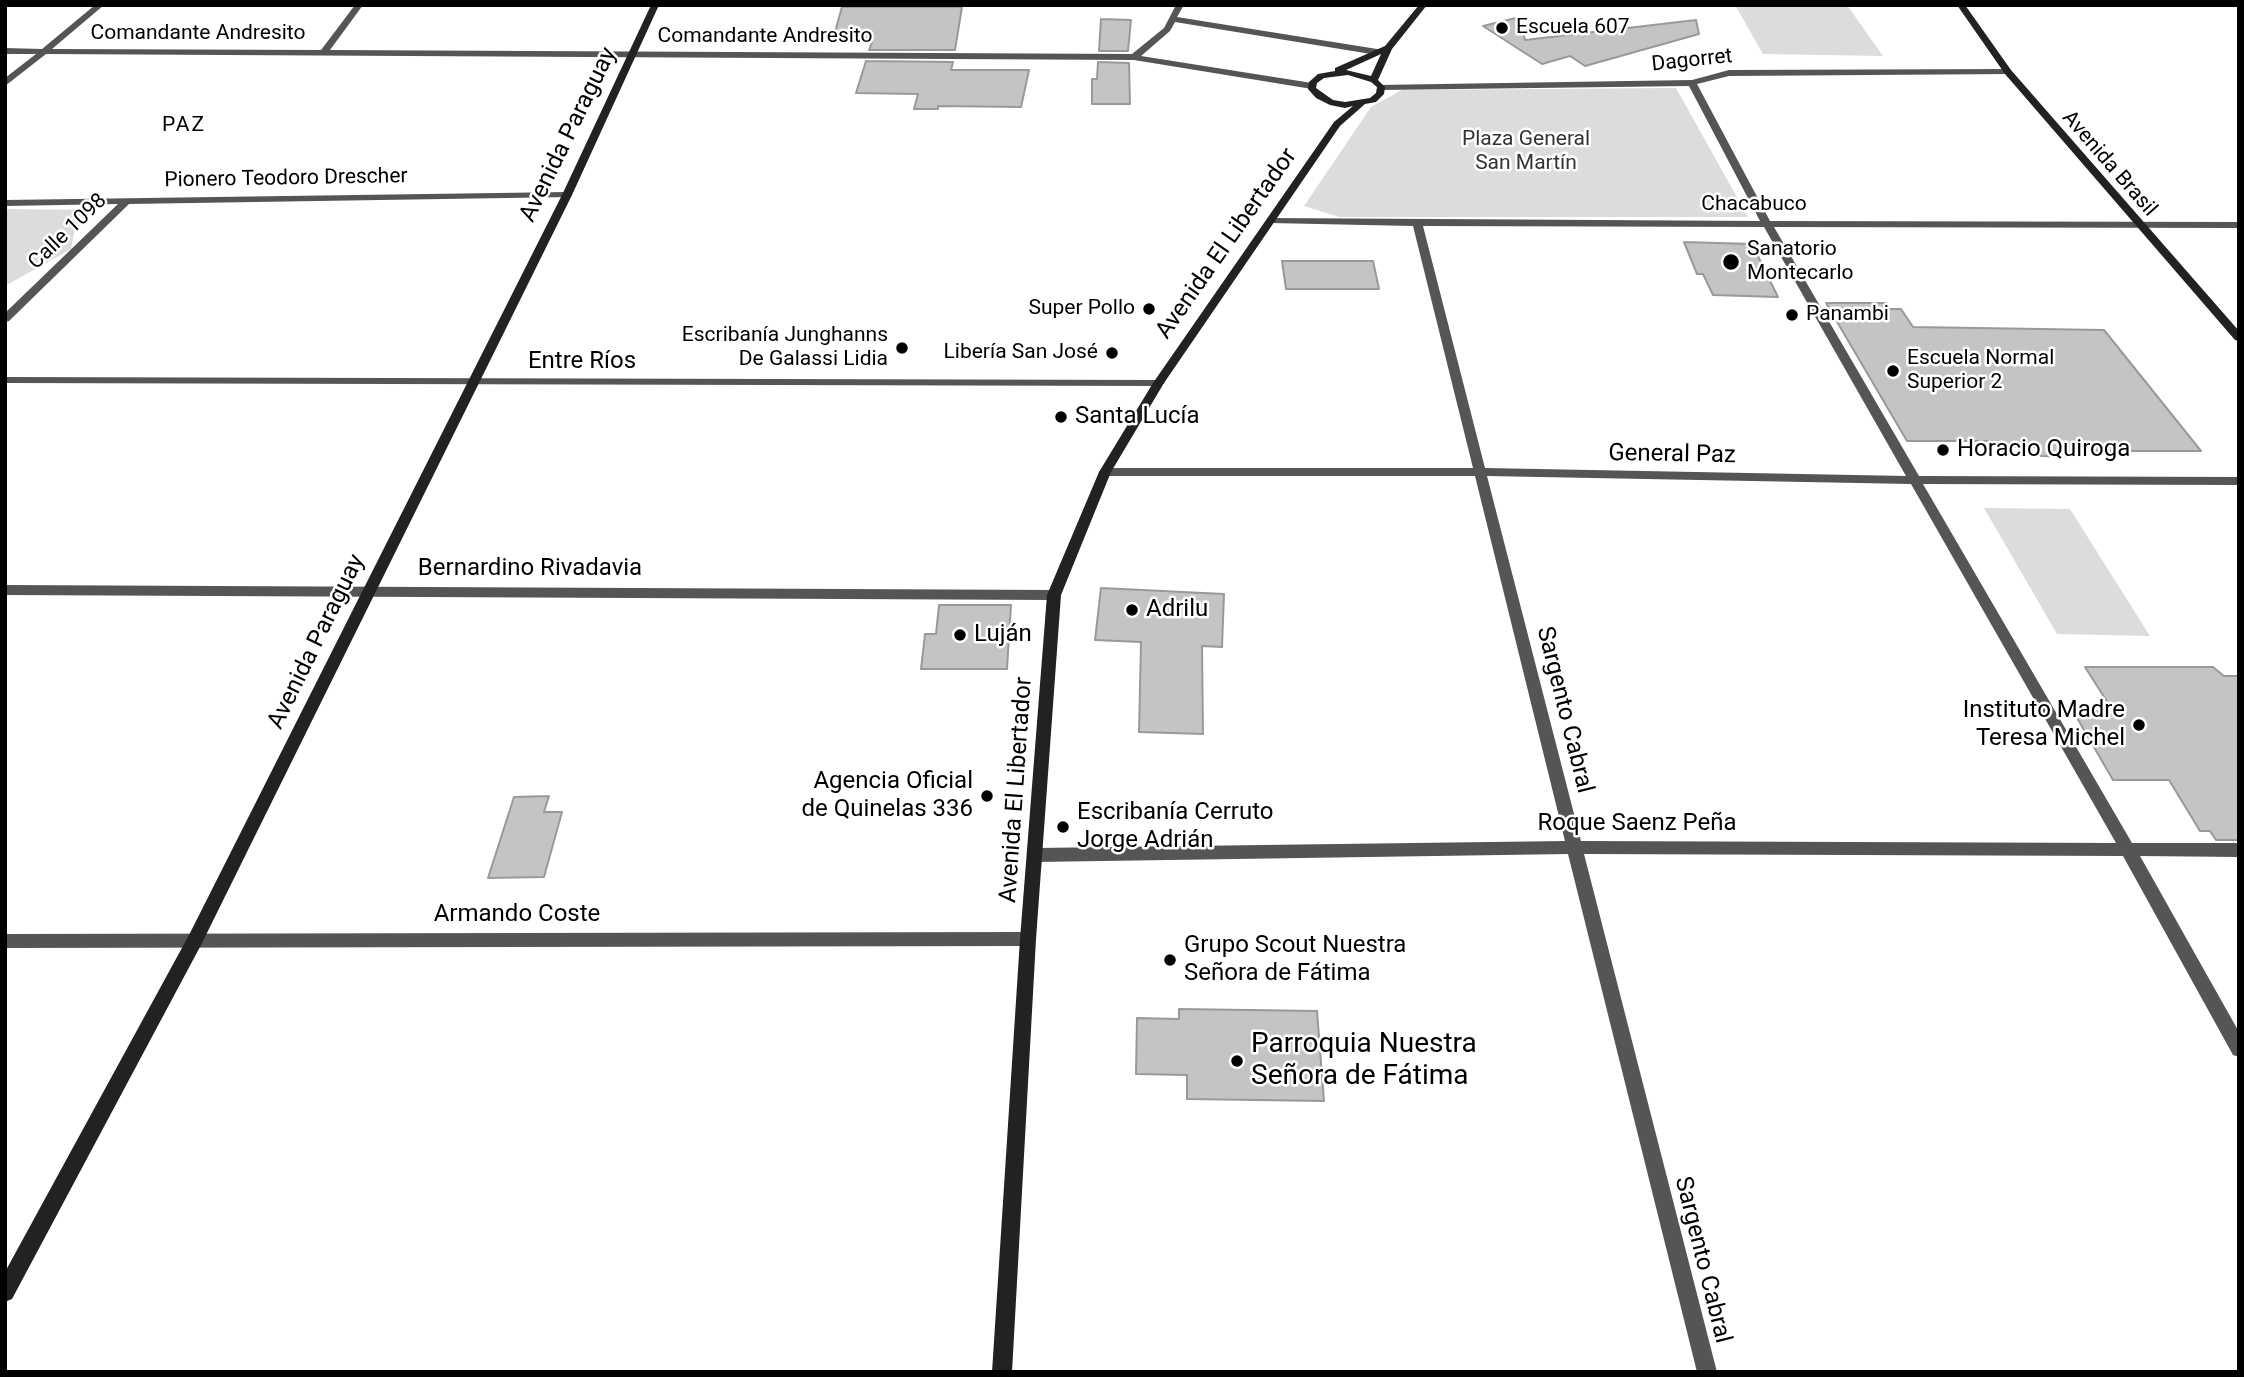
<!DOCTYPE html>
<meta charset="utf-8">
<style>
body{margin:0}
#map{position:relative;width:2244px;height:1377px;overflow:hidden;background:#fff;font-family:Roboto,sans-serif}
canvas{display:block}
.frame{position:absolute;inset:0;border:7px solid #000;pointer-events:none}
</style>
<div id="map">
<canvas width="2244" height="1377"></canvas>
<div class="frame"></div>
</div>
<script>
const ctx = document.querySelector('canvas').getContext('2d');
ctx.lineJoin = 'round';
function fill(path, color) { ctx.fillStyle = color; ctx.fill(path, 'evenodd'); }
const toPath = rows => new Path2D(rows.map(r => 'M' + r).join(''));
function strokePath(path, color, width, dash) { ctx.strokeStyle = color; ctx.lineWidth = width; ctx.lineCap = dash ? 'butt' : 'round'; ctx.setLineDash(dash || []); ctx.stroke(path); }
function drawText(font, color, halo, rows, align = 'center') {
  ctx.font = font + ' Roboto,sans-serif'; ctx.lineWidth = 5; ctx.setLineDash([]); ctx.textBaseline = 'middle'; ctx.strokeStyle = halo; ctx.fillStyle = color; for (const [text, x, y, turn = 0] of rows) {
    ctx.save(); ctx.translate(x, y); ctx.rotate((+turn || 0) * Math.PI / 180); ctx.textAlign = isNaN(turn) ? turn : align; if (halo) ctx.strokeText(text, 0, 0); ctx.fillText(text, 0, 0); ctx.restore();
  }
}
fill(toPath([
 [1735,5,1847,5,1883,56,1763,54],
 [1676,88,1748,217,1339,217,1304,206,1371,107,1402,90],
 [5,209,95,210,74,233,71,249,5,286],
 [1984,508,2070,509,2150,636,2057,634]
]), '#dcdcdc');
const building = toPath([
 [842,7,962,7,955,50,869,50,872,42,832,42,842,7],
 [1520,17,1525,40,1696,20,1699,34,1585,66,1570,56,1542,64,1483,26,1520,17],
 [1101,19,1131,20,1128,51,1099,51,1101,19],
 [866,61,953,62,951,70,1029,70,1021,107,938,106,938,109,914,109,918,94,856,93,866,61],
 [1098,62,1129,63,1130,104,1092,104,1092,79,1097,79,1098,62],
 [1684,242,1752,244,1778,297,1713,295,1703,274,1697,274,1684,242],
 [1282,261,1373,261,1379,289,1286,289,1282,261],
 [1826,303,1886,303,1889,309,1901,309,1913,327,2104,330,2201,451,2076,451,2080,457,2041,456,2035,447,1999,447,1996,441,1907,441,1826,303],
 [1101,588,1224,594,1222,647,1202,646,1203,734,1139,732,1141,642,1095,640,1101,588],
 [939,605,1011,605,1007,669,921,669,925,634,936,634,939,605],
 [2085,667,2213,667,2224,676,2239,676,2239,840,2216,840,2210,831,2200,831,2169,780,2113,780,2073,711,2113,711,2085,667],
 [549,796,544,812,562,812,544,877,488,878,514,797,549,796],
 [1179,1009,1317,1011,1324,1101,1187,1099,1187,1075,1136,1074,1137,1018,1179,1019,1179,1009]
]);
fill(building, '#c4c4c4');
strokePath(building, '#999', 2);
fill(toPath([
 [95,5,104,5,52,49,321,50,355,5,363,5,330,50,1132,54,1164,28,1176,5,1184,5,1177,17,1377,49,1381,52,1377,55,1175,22,1170,31,1141,56,1312,83,1316,86,1312,89,1134,60,46,54,5,86,5,78,36,54,5,54,5,48,42,49,95,5],
 [2008,69,2012,72,2011,74,1729,76,1697,84,1770,221,2239,222,2239,228,1774,227,1919,476,2239,477,2239,485,1923,484,2132,843,2239,843,2239,857,2140,856,2239,1032,2239,1057,2233,1055,2123,856,1584,854,1717,1372,1697,1372,1568,854,1035,862,1030,860,1027,855,1030,850,1035,848,1565,841,1475,476,1105,476,1099,472,1105,468,1473,468,1413,226,1270,223,1267,222,1267,218,1760,221,1689,86,1381,90,1377,87,1378,85,1692,80,1729,70,2008,69],
 [1423,226,1764,227,1906,476,1485,468,1423,226],
 [1487,476,1911,484,2116,843,1581,841,1487,476],
 [567,192,572,195,570,197,129,204,9,321,5,322,5,313,118,204,5,206,5,200,567,192],
 [5,377,1159,380,1165,383,1159,386,5,383,5,377],
 [5,585,1054,590,1061,595,1054,600,5,595,5,585],
 [1028,932,1034,934,1036,939,1034,944,1028,946,5,948,5,934,1028,932]
]), '#555');
fill(toPath([
 [651,5,659,5,572,195,201,945,12,1299,5,1302,5,1272,189,935,562,195,651,5],
 [1419,5,1427,5,1392,49,1378,80,1385,87,1384,94,1376,102,1365,104,1340,126,1164,383,1111,472,1061,595,1036,939,1012,1372,992,1372,1020,939,1047,595,1099,472,1153,383,1334,122,1353,106,1345,108,1330,105,1316,98,1308,89,1309,82,1318,74,1335,71,1335,68,1385,46,1419,5],
 [1381,54,1371,76,1346,70,1381,54],
 [1348,75,1371,82,1377,87,1376,93,1370,98,1345,102,1333,100,1316,88,1317,83,1324,78,1348,75],
 [1957,5,1965,5,2011,70,2239,331,2239,341,2235,340,2005,74,1957,5]
]), '#222');
for (const [x, y, r, color] of [
 [1502,28,7,"#000"],
 [1731,262,9,"#000"],
 [1149,309,7,"#000"],
 [1792,315,7,"#000"],
 [902,348,7,"#000"],
 [1112,353,7,"#000"],
 [1893,371,7,"#000"],
 [1061,417,7,"#000"],
 [1943,450,7,"#000"],
 [1132,610,7,"#000"],
 [960,635,7,"#000"],
 [2139,725,7,"#000"],
 [987,796,7,"#000"],
 [1063,827,7,"#000"],
 [1170,960,7,"#000"],
 [1237,1061,7,"#000"]
]) { const dot = new Path2D(); dot.arc(x, y, r, 0, 2 * Math.PI); ctx.fillStyle = color; ctx.fill(dot); strokePath(dot, '#fff', 2.5); }
drawText('21px', '#000', '#fff', [
 ["Escuela 607",1516,28],
 ["Sanatorio",1747,250],
 ["Montecarlo",1747,274],
 ["Super Pollo",1135,309,"right"],
 ["Panambi",1806,315],
 ["Escribanía Junghanns",888,336,"right"],
 ["De Galassi Lidia",888,360,"right"],
 ["Libería San José",1098,353,"right"],
 ["Escuela Normal",1907,359],
 ["Superior 2",1907,383]
], 'left');
drawText('21px', '#000', '#fff', [
 ["Comandante Andresito",198,34],
 ["Comandante Andresito",765,37],
 ["Dagorret",1692,61,-6],
 ["Avenida Brasil",2109,164,49],
 ["Pionero Teodoro Drescher",286,179,-1],
 ["Chacabuco",1754,205],
 ["Calle 1098",68,232,-44]
]);
ctx.letterSpacing = '2px';
drawText('21px', '#000', '#fff', [
 ["PAZ",184,126]
]);
ctx.letterSpacing = '0px';
drawText('21px', '#333', '#fff', [
 ["Plaza General",1526,140],
 ["San Martín",1526,164]
]);
drawText('24px', '#000', '#fff', [
 ["Avenida Paraguay",569,135,-64],
 ["Avenida El Libertador",1227,244,-55],
 ["Entre Ríos",582,362],
 ["General Paz",1672,455,1],
 ["Bernardino Rivadavia",530,569],
 ["Avenida Paraguay",317,642,-64],
 ["Sargento Cabral",1564,710,76],
 ["Avenida El Libertador",1017,790,-86],
 ["Roque Saenz Peña",1637,824],
 ["Armando Coste",517,915],
 ["Sargento Cabral",1702,1260,76]
]);
drawText('24px', '#000', '#fff', [
 ["Santa Lucía",1075,417],
 ["Horacio Quiroga",1957,450],
 ["Adrilu",1146,610],
 ["Luján",974,635],
 ["Instituto Madre",2125,711,"right"],
 ["Teresa Michel",2125,739,"right"],
 ["Agencia Oficial",973,782,"right"],
 ["de Quinelas 336",973,810,"right"],
 ["Escribanía Cerruto",1077,813],
 ["Jorge Adrián",1077,841],
 ["Grupo Scout Nuestra",1184,946],
 ["Señora de Fátima",1184,974]
], 'left');
drawText('28px', '#000', '#fff', [
 ["Parroquia Nuestra",1251,1045],
 ["Señora de Fátima",1251,1077]
], 'left');
</script>
